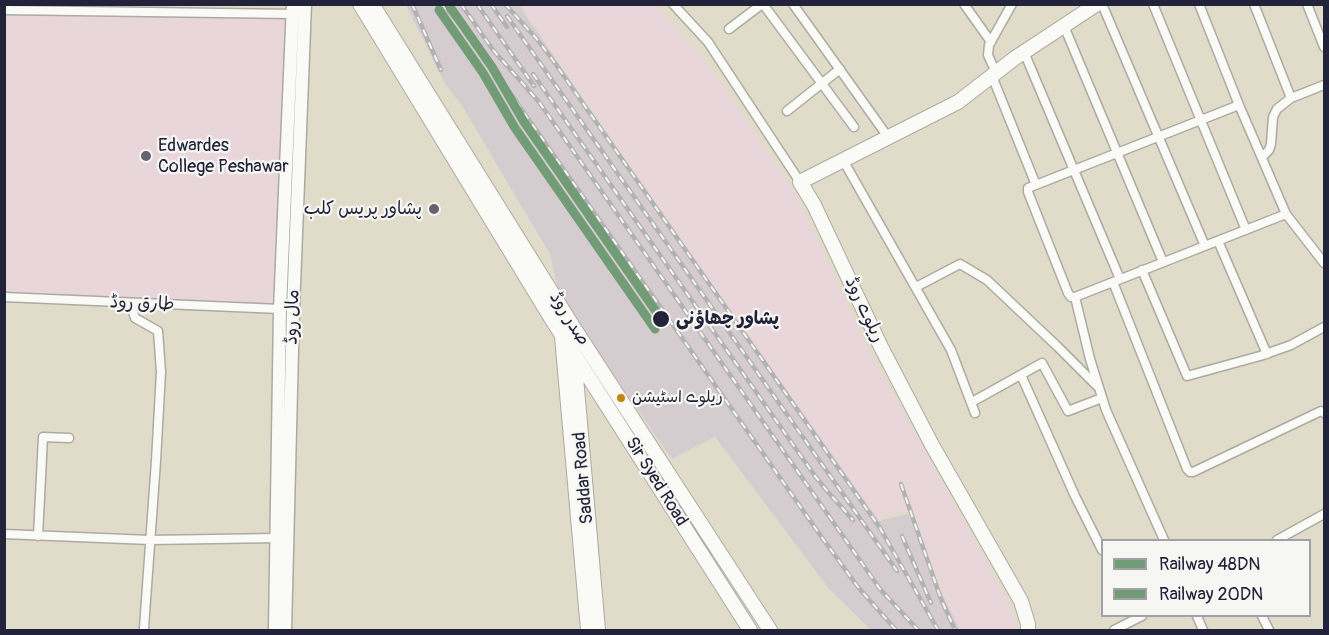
<!DOCTYPE html>
<meta charset="utf-8">
<style>
body{margin:0}
#map{position:relative;width:1329px;height:635px;overflow:hidden;background:#e1dcca;font-family:Pangolin,sans-serif}
canvas{display:block}
.frame{position:absolute;inset:0;border:6px solid #22223b;pointer-events:none}
.legend{position:absolute;left:1101px;top:539px;width:210px;height:78px;box-sizing:border-box;background:#f6f6f2;border:2px solid #a1a1a9;margin:0;padding:8px 10px;list-style:none;font-size:18px;color:#22223b}
.legend li{display:flex;align-items:center;gap:12px;height:30px}
.legend b{width:30px;border:2px solid #a1a1a9}
</style>
<div id="map">
<canvas width="1329" height="635"></canvas>
<div class="frame"></div>
<ul class="legend">
<li><b style="height:8px;background:#719c75"></b>Railway 48DN</li>
<li><b style="height:8px;background:#719c75"></b>Railway 20DN</li>
</ul>
</div>
<script>
const ctx = document.querySelector('canvas').getContext('2d');
ctx.lineJoin = 'round';
function fill(path, color) { ctx.fillStyle = color; ctx.fill(path, 'evenodd'); }
const toPath = rows => new Path2D(rows.map(r => 'M' + r).join(''));
function strokePath(path, color, width, dash) { ctx.strokeStyle = color; ctx.lineWidth = width; ctx.lineCap = dash ? 'butt' : 'round'; ctx.setLineDash(dash || []); ctx.stroke(path); }
function drawText(font, color, halo, rows, align = 'center') {
  ctx.font = font + ' Pangolin,"Playpen Sans Arabic",sans-serif'; ctx.lineWidth = 4.5; ctx.setLineDash([]); ctx.textBaseline = 'middle'; ctx.strokeStyle = halo; ctx.fillStyle = color; for (const [text, x, y, turn = 0] of rows) {
    ctx.save(); ctx.translate(x, y); ctx.rotate((+turn || 0) * Math.PI / 180); ctx.textAlign = isNaN(turn) ? turn : align; if (halo) ctx.strokeText(text, 0, 0); ctx.fillText(text, 0, 0); ctx.restore();
  }
}
fill(toPath([
 [525,4,656,5,718,78,796,194,870,352,1007,599,1016,623,1017,630,957,630,910,508,874,520,521,6],
 [5,10,293,14,280,309,5,297]
]), '#e8d6db');
fill(toPath([
 [406,5,519,5,631,170,879,521,908,514,941,592,960,630,871,630,829,589,715,437,672,459,560,298,550,254,461,104,445,84]
]), '#d5ccd0');
const street = toPath([
 [673,4,708,42,800,182],
 [763,4,854,127],
 [793,4,888,137],
 [964,4,991,42],
 [1102,4,1205,246],
 [1153,4,1246,230],
 [1199,4,1239,105,1286,214,1324,263],
 [1254,4,1291,98],
 [1307,4,1324,47],
 [4,10,293,14],
 [1064,26,1163,262],
 [729,29,762,4],
 [1024,52,1120,279],
 [996,73,988,55,989,45,1012,4],
 [992,76,1036,185],
 [1239,105,1028,188,1028,192,1068,293,1071,297,1075,297,1286,214],
 [787,111,840,69],
 [1262,157,1269,150,1271,144,1273,117,1277,109,1291,98,1324,85],
 [843,160,951,350,975,413],
 [1218,241,1267,354],
 [1142,270,1187,376,1260,356,1291,345,1324,327],
 [1113,282,1187,469,1190,472,1193,472,1321,411,1324,413],
 [916,287,960,264,987,280,1058,347,1097,386],
 [4,297,280,309],
 [1075,297,1090,359,1106,410,1164,540],
 [130,303,135,318,158,331,161,372,156,461,144,628],
 [1021,375,1075,496,1102,550],
 [972,402,1042,363,1068,411,1102,398],
 [4,534,150,540,277,538],
 [38,536,43,437,69,438],
 [1277,540,1324,514],
 [1197,616,1203,630],
 [1262,616,1269,630],
 [1114,630,1142,616]
]);
const secondary = toPath([
 [275,630,280,309,293,4],
 [285,630,293,310,305,4]
]);
const primary = toPath([
 [360,4,551,318,750,630],
 [372,4,572,325,770,630],
 [562,337,588,630],
 [574,354,598,630],
 [1028,630,1028,624,1021,601,932,445,881,347,814,205,800,182,958,102,1015,58,1097,4]
]);
strokePath(street, '#adaaa2', 11);
strokePath(secondary, '#adaaa2', 15);
strokePath(primary, '#adaaa2', 16);
strokePath(street, '#fafaf7', 8);
strokePath(secondary, '#fafaf7', 12);
strokePath(primary, '#fafaf7', 14);
const rail = toPath([
 [412,4,441,70],
 [442,4,468,33],
 [461,4,493,50,539,102,880,589,918,630],
 [477,4,534,86],
 [491,4,507,27],
 [505,4,536,38,552,59,880,528,938,630],
 [507,16,897,571],
 [492,67,823,539,858,587,896,630],
 [533,74,815,476,828,492,853,520],
 [901,484,941,599,955,630],
 [902,536,931,603]
]);
strokePath(rail, '#b2b2b2', 4.5);
strokePath(rail, '#f6f6f2', 2, [7]);
strokePath(toPath([
 [448,4,492,67,524,122,664,323]
]), '#719c75', 9);
strokePath(toPath([
 [439,10,483,73,515,128,655,329]
]), '#719c75', 9);
for (const [x, y, r, color] of [
 [146,156,6,"#65636d"],
 [434,209,6,"#65636d"],
 [661,319,9,"#22223b"],
 [621,398,5,"#c2850f"]
]) { const dot = new Path2D(); dot.arc(x, y, r, 0, 2 * Math.PI); ctx.fillStyle = color; ctx.fill(dot); strokePath(dot, '#f6f6f2', 2); }
drawText('16px', '#22223b', '#f6f6f2', [
 ["ریلوے اسٹیشن",632,398]
], 'left');
drawText('18px', '#22223b', '#f6f6f2', [
 ["Edwardes",158,146],
 ["College Peshawar",158,167],
 ["پشاور پریس کلب",422,209,"right"]
], 'left');
drawText('18px', '#22223b', '#f6f6f2', [
 ["طارق روڈ",142,304,2],
 ["ریلوے روڈ",864,310,65],
 ["مال روڈ",293,317,-88],
 ["صدر روڈ",569,319,58],
 ["Saddar Road",584,478,-95],
 ["Sir Syed Road",656,482,58]
]);
drawText('bold 18px', '#22223b', '#f6f6f2', [
 ["پشاور چھاؤنی",676,319]
], 'left');
</script>
